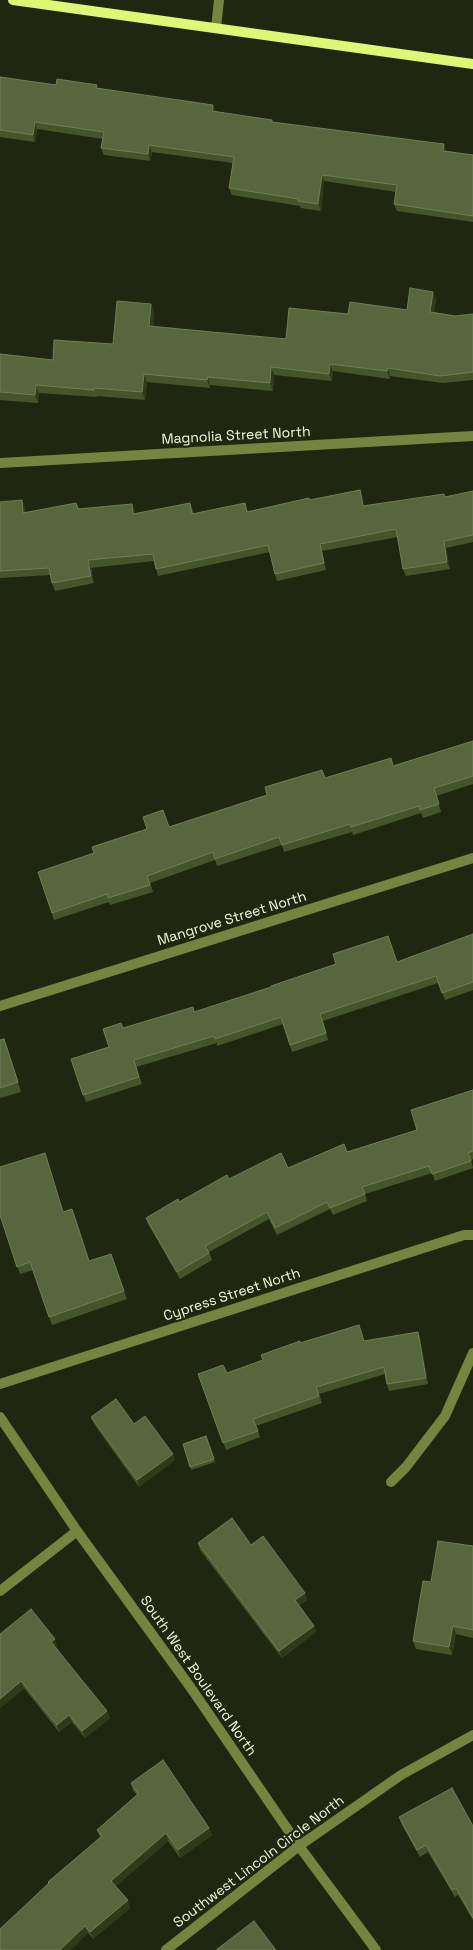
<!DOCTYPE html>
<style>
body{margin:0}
canvas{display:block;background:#202711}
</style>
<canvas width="473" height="1950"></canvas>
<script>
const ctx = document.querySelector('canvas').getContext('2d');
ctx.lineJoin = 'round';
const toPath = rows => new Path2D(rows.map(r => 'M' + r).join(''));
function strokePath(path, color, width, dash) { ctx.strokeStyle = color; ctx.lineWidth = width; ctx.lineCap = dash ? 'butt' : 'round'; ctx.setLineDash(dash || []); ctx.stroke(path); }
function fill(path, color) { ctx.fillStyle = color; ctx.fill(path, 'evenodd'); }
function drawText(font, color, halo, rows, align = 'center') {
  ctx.font = font + ' "Space Grotesk",sans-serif'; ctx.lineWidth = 4.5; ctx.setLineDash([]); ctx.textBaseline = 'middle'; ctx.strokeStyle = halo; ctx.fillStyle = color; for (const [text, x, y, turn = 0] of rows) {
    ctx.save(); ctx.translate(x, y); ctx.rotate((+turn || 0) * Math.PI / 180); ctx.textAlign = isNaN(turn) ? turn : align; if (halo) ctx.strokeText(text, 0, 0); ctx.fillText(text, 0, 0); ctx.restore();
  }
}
strokePath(toPath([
 [216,28,219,0],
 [0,463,473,436],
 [0,1006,473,858],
 [0,1384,464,1235,473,1235],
 [0,1417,77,1531,191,1688,299,1846,376,1950],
 [391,1482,406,1467,445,1416,473,1353],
 [0,1591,77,1531],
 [166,1950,299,1846,401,1775,473,1735]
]), '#75843f', 10);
strokePath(toPath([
 [13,0,473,64]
]), '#def876', 10);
fill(toPath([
 [0,77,56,85,98,88,273,123,473,155,473,222,397,211,394,204,396,192,324,181,321,211,301,208,300,206,232,195,229,188,233,163,152,152,150,161,104,155,101,148,103,139,37,129,35,142,0,137],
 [433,292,436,299,434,312,455,316,473,314,473,380,443,383,390,376,390,379,333,371,332,381,274,375,273,391,210,385,210,388,147,382,145,400,97,396,97,397,39,393,38,403,0,400,0,354,53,360,113,344,154,312,153,327,286,339,348,314,407,310],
 [360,490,364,506,445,497,473,491,473,542,446,548,450,569,406,576,403,569,398,537,322,551,326,570,277,581,275,574,270,552,158,576,154,561,91,568,94,583,55,591,52,583,50,575,0,578,0,502,25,507,25,513,76,503,79,509,135,511,135,514,190,503,194,514,248,511],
 [473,741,473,784,436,796,441,812,423,818,421,813,353,835,352,832,284,852,282,845,217,866,215,860,150,883,153,892,110,905,109,902,54,920,38,872,325,778,394,766],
 [473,934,473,990,445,1000,438,983,323,1021,328,1040,292,1052,283,1024,217,1046,217,1043,136,1067,142,1084,86,1102,71,1059,109,1047,123,1028,195,1012,397,962],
 [0,1040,7,1048,21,1092,0,1098],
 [473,1090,473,1159,471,1160,473,1168,435,1181,432,1173,365,1194,367,1201,333,1215,330,1209,277,1235,269,1219,209,1252,212,1260,180,1279,148,1224,146,1218,229,1179,288,1168,347,1152,417,1130],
 [47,1161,63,1212,89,1261,111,1254,127,1299,52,1325,33,1270,20,1274,0,1216,0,1167],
 [418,1332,420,1338,428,1384,389,1391,387,1384,385,1374,319,1394,322,1403,256,1426,260,1437,226,1450,198,1374,227,1373,263,1360,300,1343,364,1341],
 [91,1417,134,1424,175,1460,139,1487,94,1424],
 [206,1436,215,1462,191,1470,183,1444],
 [198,1543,251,1545,305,1593,307,1600,299,1606,314,1626,316,1632,282,1658,200,1550],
 [473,1546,473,1638,456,1634,452,1655,416,1649,413,1641,431,1582],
 [0,1634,57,1646,56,1647,110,1718,85,1738,72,1722,59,1732,24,1688,0,1708],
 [131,1783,209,1828,212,1835,180,1858,168,1841,116,1886,130,1908,93,1939,49,1884,48,1882,100,1838,97,1830,137,1795,133,1790],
 [399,1817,473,1826,473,1920,458,1895,455,1897,428,1852,420,1857,402,1825]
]), '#45542b');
fill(toPath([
 [213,105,216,112,212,111],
 [35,122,37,129,35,142,33,135],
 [444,144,446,151,443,151],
 [149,145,152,152,150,161,148,154],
 [322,175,324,181,321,211,318,204],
 [433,292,436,299,433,319,430,312],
 [151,304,154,312,152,334,149,326],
 [330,364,333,371,332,381,329,374],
 [271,367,274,375,273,391,270,383],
 [388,368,390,376,390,379,387,371],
 [144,374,147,382,145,400,142,392],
 [208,377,210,385,210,388,207,380],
 [36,385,39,393,38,403,35,395],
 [360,490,363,497,366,514,363,506],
 [22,500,25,507,26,520,23,513],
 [132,504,135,511,136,521,133,514],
 [444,541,446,548,450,569,447,562],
 [320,544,322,551,326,570,324,563],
 [88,560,91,568,94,583,91,576],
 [418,1332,420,1338,428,1384,426,1378],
 [173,1454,175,1460,139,1487,137,1480],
 [305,1593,307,1600,298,1607,295,1600],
 [314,1626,316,1632,282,1658,279,1651],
 [453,1626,456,1634,452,1655,449,1647],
 [55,1639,57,1646,54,1649,51,1642],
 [21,1681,24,1688,0,1708,0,1699],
 [107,1711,110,1718,85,1738,82,1731],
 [69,1715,72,1722,59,1732,57,1725],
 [209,1828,212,1835,180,1858,178,1850],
 [166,1833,168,1841,114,1888,111,1881],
 [128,1900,130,1908,93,1939,90,1932],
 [85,1926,88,1933,71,1950,60,1950]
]), '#2e3a19');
const building = toPath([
 [0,77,56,85,57,79,97,85,96,88,213,105,212,111,272,120,272,122,444,144,443,151,473,155,473,216,394,204,397,185,322,175,318,204,298,201,299,199,229,188,234,157,149,145,148,154,101,148,104,132,35,122,33,135,0,130,0,77],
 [410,288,433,292,430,312,455,316,473,314,473,372,440,376,388,368,387,371,330,364,329,374,271,367,270,383,208,377,207,380,144,374,142,392,94,388,94,390,36,385,35,395,0,392,0,354,53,360,54,340,113,344,117,301,151,304,149,326,286,339,289,308,348,314,350,302,407,310,410,288],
 [360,490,363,506,444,494,445,497,473,491,473,535,444,541,447,562,403,569,396,529,320,544,324,563,275,574,268,545,156,569,153,554,88,560,91,576,52,583,49,568,0,571,0,502,22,500,23,513,76,503,78,509,132,504,133,514,190,503,192,514,245,503,247,512,309,498,310,500,360,490],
 [473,741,473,776,434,788,439,804,420,810,419,806,351,827,350,824,282,845,279,837,215,859,213,852,147,876,150,885,108,898,107,894,52,913,38,872,94,853,92,847,147,829,143,817,163,810,169,827,267,795,265,787,322,770,325,778,391,758,393,766,473,741],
 [473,934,473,982,442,993,436,976,320,1014,326,1033,290,1045,281,1017,215,1039,214,1036,134,1060,139,1077,83,1095,71,1059,109,1047,103,1029,121,1023,123,1028,193,1007,194,1012,271,987,271,986,336,964,333,954,388,936,397,962,473,934],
 [4,1039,18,1082,0,1088,0,1040,4,1039],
 [473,1090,473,1151,468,1153,471,1161,432,1174,429,1166,362,1187,365,1194,330,1208,327,1202,275,1228,267,1212,205,1246,209,1253,177,1272,146,1218,178,1199,179,1202,227,1175,229,1179,281,1153,288,1168,344,1144,347,1152,417,1130,411,1110,473,1090],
 [45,1153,63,1212,72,1209,89,1261,111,1254,124,1291,49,1317,30,1262,17,1267,0,1215,0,1167,45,1153],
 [359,1325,364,1341,418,1332,426,1378,387,1384,384,1367,316,1387,319,1396,253,1419,258,1431,223,1443,198,1374,223,1365,227,1373,263,1360,261,1355,300,1341,300,1343,359,1325],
 [116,1399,134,1424,145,1416,173,1454,137,1480,91,1417,116,1399],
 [206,1436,214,1459,190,1467,183,1444,206,1436],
 [232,1518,251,1545,263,1536,305,1593,295,1600,314,1626,279,1651,198,1543,232,1518],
 [438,1541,473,1546,473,1630,453,1626,449,1647,413,1641,423,1581,431,1582,438,1541],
 [31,1609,55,1639,51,1642,107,1711,82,1731,69,1715,57,1725,21,1681,0,1699,0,1634,31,1609],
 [163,1760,209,1828,178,1850,166,1833,111,1881,128,1900,90,1932,85,1926,60,1950,0,1950,0,1929,49,1883,48,1882,102,1836,97,1830,138,1794,131,1783,163,1760],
 [452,1788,473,1826,473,1918,456,1888,452,1890,426,1845,417,1850,399,1817,452,1788],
 [254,1921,276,1950,216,1950,254,1921]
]);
fill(building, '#58663e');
strokePath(building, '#707e56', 1);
drawText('14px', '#f3fdd9', '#202711', [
 ["Magnolia Street North",236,436,-3],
 ["Mangrove Street North",232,919,-17],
 ["Cypress Street North",232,1295,-18],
 ["South West Boulevard North",198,1676,55],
 ["Southwest Lincoln Circle North",259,1862,-37]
]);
</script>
